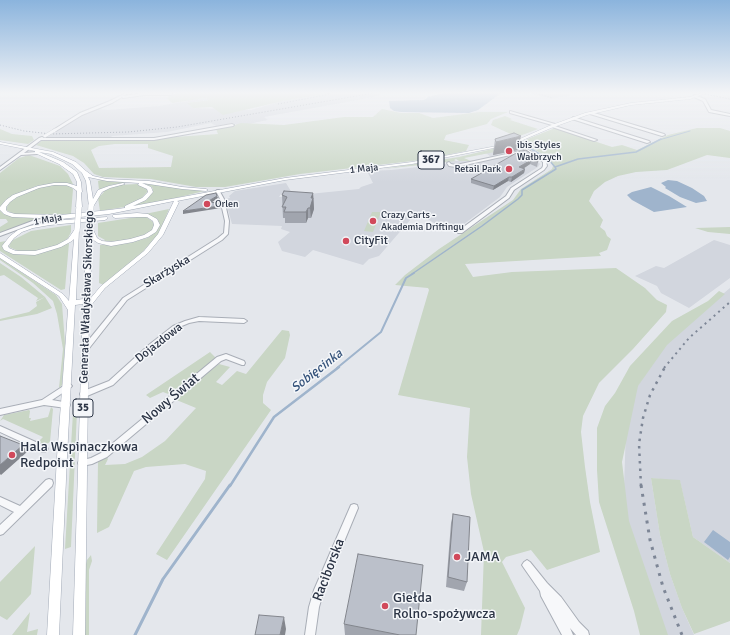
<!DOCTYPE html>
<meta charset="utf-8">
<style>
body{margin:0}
canvas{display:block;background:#e4e7ec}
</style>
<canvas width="730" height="635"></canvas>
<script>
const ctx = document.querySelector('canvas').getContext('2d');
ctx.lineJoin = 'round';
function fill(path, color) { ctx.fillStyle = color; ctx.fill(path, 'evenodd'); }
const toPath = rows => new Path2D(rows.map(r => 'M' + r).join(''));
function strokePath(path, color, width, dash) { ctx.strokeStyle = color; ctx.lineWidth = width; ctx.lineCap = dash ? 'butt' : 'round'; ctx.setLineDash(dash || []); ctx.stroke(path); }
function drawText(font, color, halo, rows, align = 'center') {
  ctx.font = font + ' Signika,sans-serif'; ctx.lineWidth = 3; ctx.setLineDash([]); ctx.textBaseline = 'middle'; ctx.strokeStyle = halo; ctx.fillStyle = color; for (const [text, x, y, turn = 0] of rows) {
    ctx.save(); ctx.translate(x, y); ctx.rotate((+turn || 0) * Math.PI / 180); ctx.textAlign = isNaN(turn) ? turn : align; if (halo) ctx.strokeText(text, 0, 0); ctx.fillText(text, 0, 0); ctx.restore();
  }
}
fill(toPath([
 [332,93,384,93,377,95,379,96,264,117,268,120,243,125,237,125,233,123,216,126,211,123,167,132,112,136,110,139,44,138,56,132,76,118,95,109,109,110,159,106,206,98,209,100,188,103,193,108,251,110,283,101],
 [530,93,566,93,570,94,569,96,551,99],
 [512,146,538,162,540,164,538,167,507,187,500,197,456,230,434,223,417,212,379,256,369,259,363,265,313,250,305,257,282,251,278,242,290,232,281,229,282,226,232,224,225,199,230,198,229,196,235,191,286,183,292,193,281,194,279,197,359,189,361,187,373,183,367,171,391,170,446,164,451,161,470,161,491,157,486,153],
 [714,240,730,245,730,278,689,308,661,293,657,286,635,276,656,266,664,268],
 [730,288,730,563,693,537,680,481,651,478,660,535,670,574,682,608,694,635,659,635,623,515,627,401,670,338]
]), '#d2d6de');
fill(toPath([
 [176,93,332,93,283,101,223,115,212,107,193,108,187,103,209,100,206,98,172,103,167,98],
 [382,109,401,113,419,113,433,118,479,112,508,112,491,119,487,124,446,135,444,140,469,145,466,151,421,160,300,174,225,187,196,187,151,179,103,177,94,174,84,163,73,156,36,145,44,139,100,139,99,141,116,141,218,134,216,129,235,125,241,123,284,125,344,117,373,117],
 [115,144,148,144,148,148,173,156,171,167,99,168,91,150,99,146],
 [505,116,512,119,510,120,538,129,517,137,491,125,493,120],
 [555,128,612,147,622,145,637,150,668,135,697,128,720,128,730,131,730,158,707,155,667,170,636,172,618,176,605,182,594,191,589,201,603,220,600,227,605,231,607,236,611,239,607,250,599,253,601,256,465,264,473,277,512,272,616,268,645,288,657,300,667,305,666,312,633,349,599,383,583,416,581,432,585,467,590,502,600,552,547,570,531,550,506,557,502,562,525,608,520,628,517,635,481,635,484,552,471,494,467,457,470,408,398,395,429,290,428,288,395,285,405,275,439,249,513,200,521,189,552,169,553,166,549,158,523,143,525,140],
 [0,129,12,134,32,136,34,140,28,144,0,140],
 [509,145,500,151,464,158,471,161,459,161,456,159,454,160,456,161,383,169,459,157],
 [29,155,60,166,68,174,73,184,57,183,36,186,10,198,1,211,3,213,24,218,45,218,30,222,0,234,0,227,8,222,6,219,0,219,0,173,19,158],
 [101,180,132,182,204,191,176,198,129,207,149,197,153,190,152,187,143,183,128,182,111,185,99,190,98,181],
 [138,184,146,188,148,191,141,199,124,207,100,211,98,198,104,192,102,191,118,185],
 [55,185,69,186,73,189,71,214,39,216,16,215,6,210,8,204,13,199,37,188],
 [169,209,159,234,134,261,104,285,99,283,100,245,129,243,147,238,157,230,160,225,157,219,145,214],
 [372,212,381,212,373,232,364,231],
 [143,216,148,218,154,223,154,228,151,231,142,237,116,242,104,241,105,240,98,236,98,223],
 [71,225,71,232,68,238,58,246,37,252,18,251,9,247,11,241,31,231],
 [730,227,730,234,708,232,695,228],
 [6,241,3,246,6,251,25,255,49,251,69,243,65,289,61,290,0,251,0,242],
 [0,258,56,295,62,304,65,343,62,385,59,388,63,349,57,314,53,301,33,283,0,260],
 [0,263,21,277,45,297,36,301,38,298,4,275,0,276],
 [719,291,725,294,667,345,638,386,622,462,629,521,668,635,640,635,634,611,599,502,597,470,597,428,605,406,615,393,630,366,672,321,708,301],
 [45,297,52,308,37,314,0,321,0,319,29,312,37,306,36,302],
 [282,330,289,331,290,335,285,358,267,382,263,395,263,403,271,410,167,560,156,554,205,479,206,471,185,464,146,467,134,471,109,527,97,533,98,460,106,456,108,459,105,465,125,464,142,457,165,441,196,408,174,399,219,364,230,367,216,382,222,385,237,371,246,374],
 [210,352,217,359,171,395,163,392,150,398,146,395],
 [51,407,53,409,50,442,45,445,38,442,43,437,3,419,0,421,4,415,29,410,30,411,29,418,31,418,30,421,48,417],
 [77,411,71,547,65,549,73,412],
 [651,478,680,480,693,537,730,563,730,621,694,634,682,608,670,574,660,535],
 [35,546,31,594,7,620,0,616,0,582],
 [91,555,92,561,89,570,89,635,85,635,86,564,87,560],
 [30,612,27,632,38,629,37,635,12,635]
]), '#c9d6c5');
fill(toPath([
 [443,93,501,93,478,110,469,113,401,112,394,111,390,108,389,101,424,100,428,97],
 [668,180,677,181,692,188,704,196,707,201,696,203,680,197,665,188,666,187,661,183],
 [651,187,669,196,687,207,654,212,632,200,627,195,632,192],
 [713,530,730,542,730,557,728,560,704,542]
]), '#9fb4cc');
strokePath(toPath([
 [659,140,690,131]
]), '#9fb4cc', 1);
strokePath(toPath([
 [520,142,549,160,555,167],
 [555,167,578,159,636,152,661,139],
 [412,274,482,226,518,199,522,195,522,190,556,169,555,167]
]), '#9fb4cc', 1.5);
strokePath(toPath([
 [337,368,381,332,406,278,414,273]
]), '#9fb4cc', 2);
strokePath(toPath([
 [230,486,274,417,339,367]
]), '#9fb4cc', 2.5);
strokePath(toPath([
 [135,635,163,579,230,485]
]), '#9fb4cc', 3);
const minor = toPath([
 [126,93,128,93,123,96,144,93,171,93,172,94,171,95,144,95,123,98,122,97,112,103,82,115,56,131,53,130,80,113,110,101,126,93],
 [694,95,705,99,711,110,730,114,730,116,709,112,703,101,694,97,694,95],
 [510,111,555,124,555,126,597,140,594,141,552,127,552,125,510,113,510,111],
 [591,112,664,134,665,135,662,136,590,114,591,112],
 [573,117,649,141,650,142,647,143,572,119,573,117],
 [232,124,234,125,233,126,154,140,41,140,24,153,36,152,37,152,37,154,21,155,0,170,0,167,39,138,42,137,44,138,154,138,232,124],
 [516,142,546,161,547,166,544,170,514,190,509,198,462,233,458,233,458,231,506,196,511,188,542,168,543,166,543,162,526,151,524,152,456,167,449,166,447,163,449,162,451,164,456,165,525,150,515,144,514,143,516,142],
 [217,190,219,190,224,199,229,221,228,234,222,240,127,300,87,351,83,351,82,349,83,347,123,298,218,238,224,233,225,221,220,199,216,191,217,190],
 [57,217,59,217,59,219,38,222,0,236,0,233,35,220,57,217],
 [199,317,244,319,247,321,244,323,199,321,189,323,177,328,154,346,113,385,87,396,84,397,81,396,80,394,81,392,109,381,150,344,173,326,185,321,199,317],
 [226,354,244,361,245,363,244,365,242,365,226,359,221,361,107,457,92,464,82,466,79,465,78,463,79,461,91,458,101,453,217,357,226,354],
 [68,383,70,384,72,386,70,388,52,400,69,403,70,405,69,407,66,408,44,405,0,415,0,409,42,400,68,383],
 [0,426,47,447,48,449,47,451,44,452,41,451,0,432,0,426],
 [49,479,52,480,53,483,52,486,3,534,0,535,0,525,14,512,0,505,0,497,20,506,46,480,49,479],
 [354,504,357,505,358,508,324,590,319,607,315,635,305,635,309,607,314,590,351,505,354,504],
 [527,560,530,562,547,583,561,597,579,622,588,631,589,635,576,635,570,628,573,635,562,635,541,596,540,591,524,568,522,565,524,562,527,560]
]);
const major = toPath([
 [702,93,706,93,690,99,631,105,587,115,551,128,516,143,513,142,549,126,585,113,631,103,690,97,702,93],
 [0,142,53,152,76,162,86,171,93,176,107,179,149,181,182,187,206,189,208,190,206,191,182,189,142,183,151,187,153,192,146,200,133,206,285,178,412,162,502,145,504,146,412,164,285,180,177,201,179,202,163,235,148,253,105,288,89,308,85,635,73,635,83,304,75,305,67,457,59,635,47,635,57,457,68,310,59,296,0,258,0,253,63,294,69,301,74,239,72,241,61,247,35,255,13,254,4,250,2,246,10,236,18,230,30,226,50,221,107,217,108,218,105,220,50,225,33,228,22,232,14,238,8,246,9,248,16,251,35,251,57,245,68,239,75,229,79,229,76,300,83,299,88,227,92,227,97,238,102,241,111,242,130,239,144,235,152,230,154,225,153,221,147,217,137,217,115,218,112,216,113,215,137,213,148,214,157,219,160,225,156,232,148,237,133,242,111,246,98,243,92,239,90,299,101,286,144,251,158,234,174,201,109,214,61,219,12,217,4,214,0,210,0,207,6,200,13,195,38,186,54,183,67,183,77,186,77,182,73,174,59,164,35,153,35,151,0,144,0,142],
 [39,152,51,154,72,164,82,173,86,181,89,207,93,207,102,192,110,188,125,184,123,183,109,186,98,190,93,199,90,181,88,177,107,181,139,183,138,185,147,189,148,192,142,198,125,206,125,208,109,210,61,215,15,214,8,212,6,210,6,207,10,202,17,197,39,188,54,185,66,185,73,188,77,191,76,207,79,209,82,207,81,193,82,192,81,182,77,172,63,162,39,152]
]);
strokePath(minor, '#a9aeb7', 2);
strokePath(major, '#a3abb8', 1);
fill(minor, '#f7f8fa');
fill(major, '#fff');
strokePath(toPath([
 [536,93,553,98],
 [699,93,730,99],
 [278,104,331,94],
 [0,125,24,131,51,134,128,132,177,127,374,93]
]), '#7d8696', 1, [1, 2]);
strokePath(toPath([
 [664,368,689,338,730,302]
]), '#7d8696', 2, [2, 4]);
strokePath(toPath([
 [641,486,639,444,643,418,650,395,665,367]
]), '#7d8696', 2.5, [2.5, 5]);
strokePath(toPath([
 [641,485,650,540,663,587,682,635]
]), '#7d8696', 3, [3, 6]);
const minorBridge = toPath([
 [45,136,55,130]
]);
const majorBridge = toPath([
 [90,228,91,206],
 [77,230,79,207]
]);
strokePath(minorBridge, '#a9aeb7', 3.5, []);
strokePath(majorBridge, '#a3abb8', 6, []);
strokePath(minorBridge, '#f7f8fa', 3);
strokePath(majorBridge, '#fff', 5.5);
fill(toPath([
 [495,139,518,150,493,155,493,153],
 [536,157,538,162,537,167,530,164,523,169,525,169,524,173,511,182,508,181,493,190,471,183,471,179],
 [313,193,314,209,311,218,308,218,306,223,285,223,285,218,283,218,282,195],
 [453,514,467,582,464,591,446,587,451,523],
 [344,624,416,635,345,635]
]), '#a1a5ae');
fill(toPath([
 [521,136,518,150,493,155,496,142],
 [531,160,530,164,518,172,519,167],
 [525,169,524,173,511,182,512,177],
 [509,177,508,181,493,190,494,186],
 [313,193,314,209,311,218,310,208,311,198],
 [217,196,218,198,208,205,207,202],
 [220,206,221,208,183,214,183,211],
 [308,208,308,218,306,223,306,212],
 [23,445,27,452,1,475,0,474,0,465],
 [284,617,286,629,285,635,280,635]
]), '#83868d');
const building = toPath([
 [514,133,521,136,496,142,495,139,514,133],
 [526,150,536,157,538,162,531,160,519,167,525,169,512,177,509,177,494,186,471,179,518,152,526,150],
 [284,191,313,193,311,198,313,198,310,208,308,208,306,212,284,212,286,207,282,207,287,197,282,195,284,191],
 [216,193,217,196,207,202,219,203,220,206,183,211,206,195,216,193],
 [0,436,23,445,0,465,0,436],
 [453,514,470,517,467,582,448,577,453,514],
 [358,554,423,565,416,635,400,635,344,624,358,554],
 [259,615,284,617,280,635,255,635,259,615]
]);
fill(building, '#bbc0ca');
strokePath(building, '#83868d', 1);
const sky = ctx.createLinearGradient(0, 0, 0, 182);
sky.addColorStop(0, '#8bb4dd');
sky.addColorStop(0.51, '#f3f4f6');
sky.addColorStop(1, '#f3f4f600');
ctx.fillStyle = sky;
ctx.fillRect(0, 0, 730, 182);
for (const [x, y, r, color] of [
 [509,151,4,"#d1495b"],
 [509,169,4,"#d1495b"],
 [207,204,4,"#d1495b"],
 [373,221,4,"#d1495b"],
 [346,241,4,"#d1495b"],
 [12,455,4,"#d1495b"],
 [457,557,4,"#d1495b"],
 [385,606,4,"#d1495b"]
]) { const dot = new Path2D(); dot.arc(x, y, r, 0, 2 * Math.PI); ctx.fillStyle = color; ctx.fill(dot); strokePath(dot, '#f4f6f9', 1.5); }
drawText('10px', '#2b3445', '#f4f6f9', [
 ["ibis Styles",517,145],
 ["Wałbrzych",517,157],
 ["Retail Park",501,169,"right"],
 ["Orlen",215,204],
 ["Crazy Carts -",381,215],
 ["Akademia Driftingu",381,227]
], 'left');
drawText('10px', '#2b3445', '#f4f6f9', [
 ["1 Maja",364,169,-6],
 ["1 Maja",48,220,-10]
]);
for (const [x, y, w] of [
 [431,160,26],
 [83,408,20]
]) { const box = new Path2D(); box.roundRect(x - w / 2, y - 9, w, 18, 3); ctx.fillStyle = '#f4f6f9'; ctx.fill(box); strokePath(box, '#2b3445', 1); }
drawText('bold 11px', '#2b3445', null, [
 ["367",431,160],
 ["35",83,408]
]);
drawText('12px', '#2b3445', '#f4f6f9', [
 ["CityFit",354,241]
], 'left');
drawText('12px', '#2b3445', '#f4f6f9', [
 ["Skarżyska",167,272,-31],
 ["Generała Władysława Sikorskiego",87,297,-88],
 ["Dojazdowa",159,343,-38]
]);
drawText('italic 13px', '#34527a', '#f4f6f9', [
 ["Sobięcinka",317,371,-38]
]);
drawText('14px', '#2b3445', '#f4f6f9', [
 ["Nowy Świat",171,399,-40],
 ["Raciborska",329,570,-69]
]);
drawText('14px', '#2b3445', '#f4f6f9', [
 ["Hala Wspinaczkowa",20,447],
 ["Redpoint",20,463],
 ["JAMA",465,557],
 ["Giełda",393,598],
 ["Rolno-spożywcza",393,614]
], 'left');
</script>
